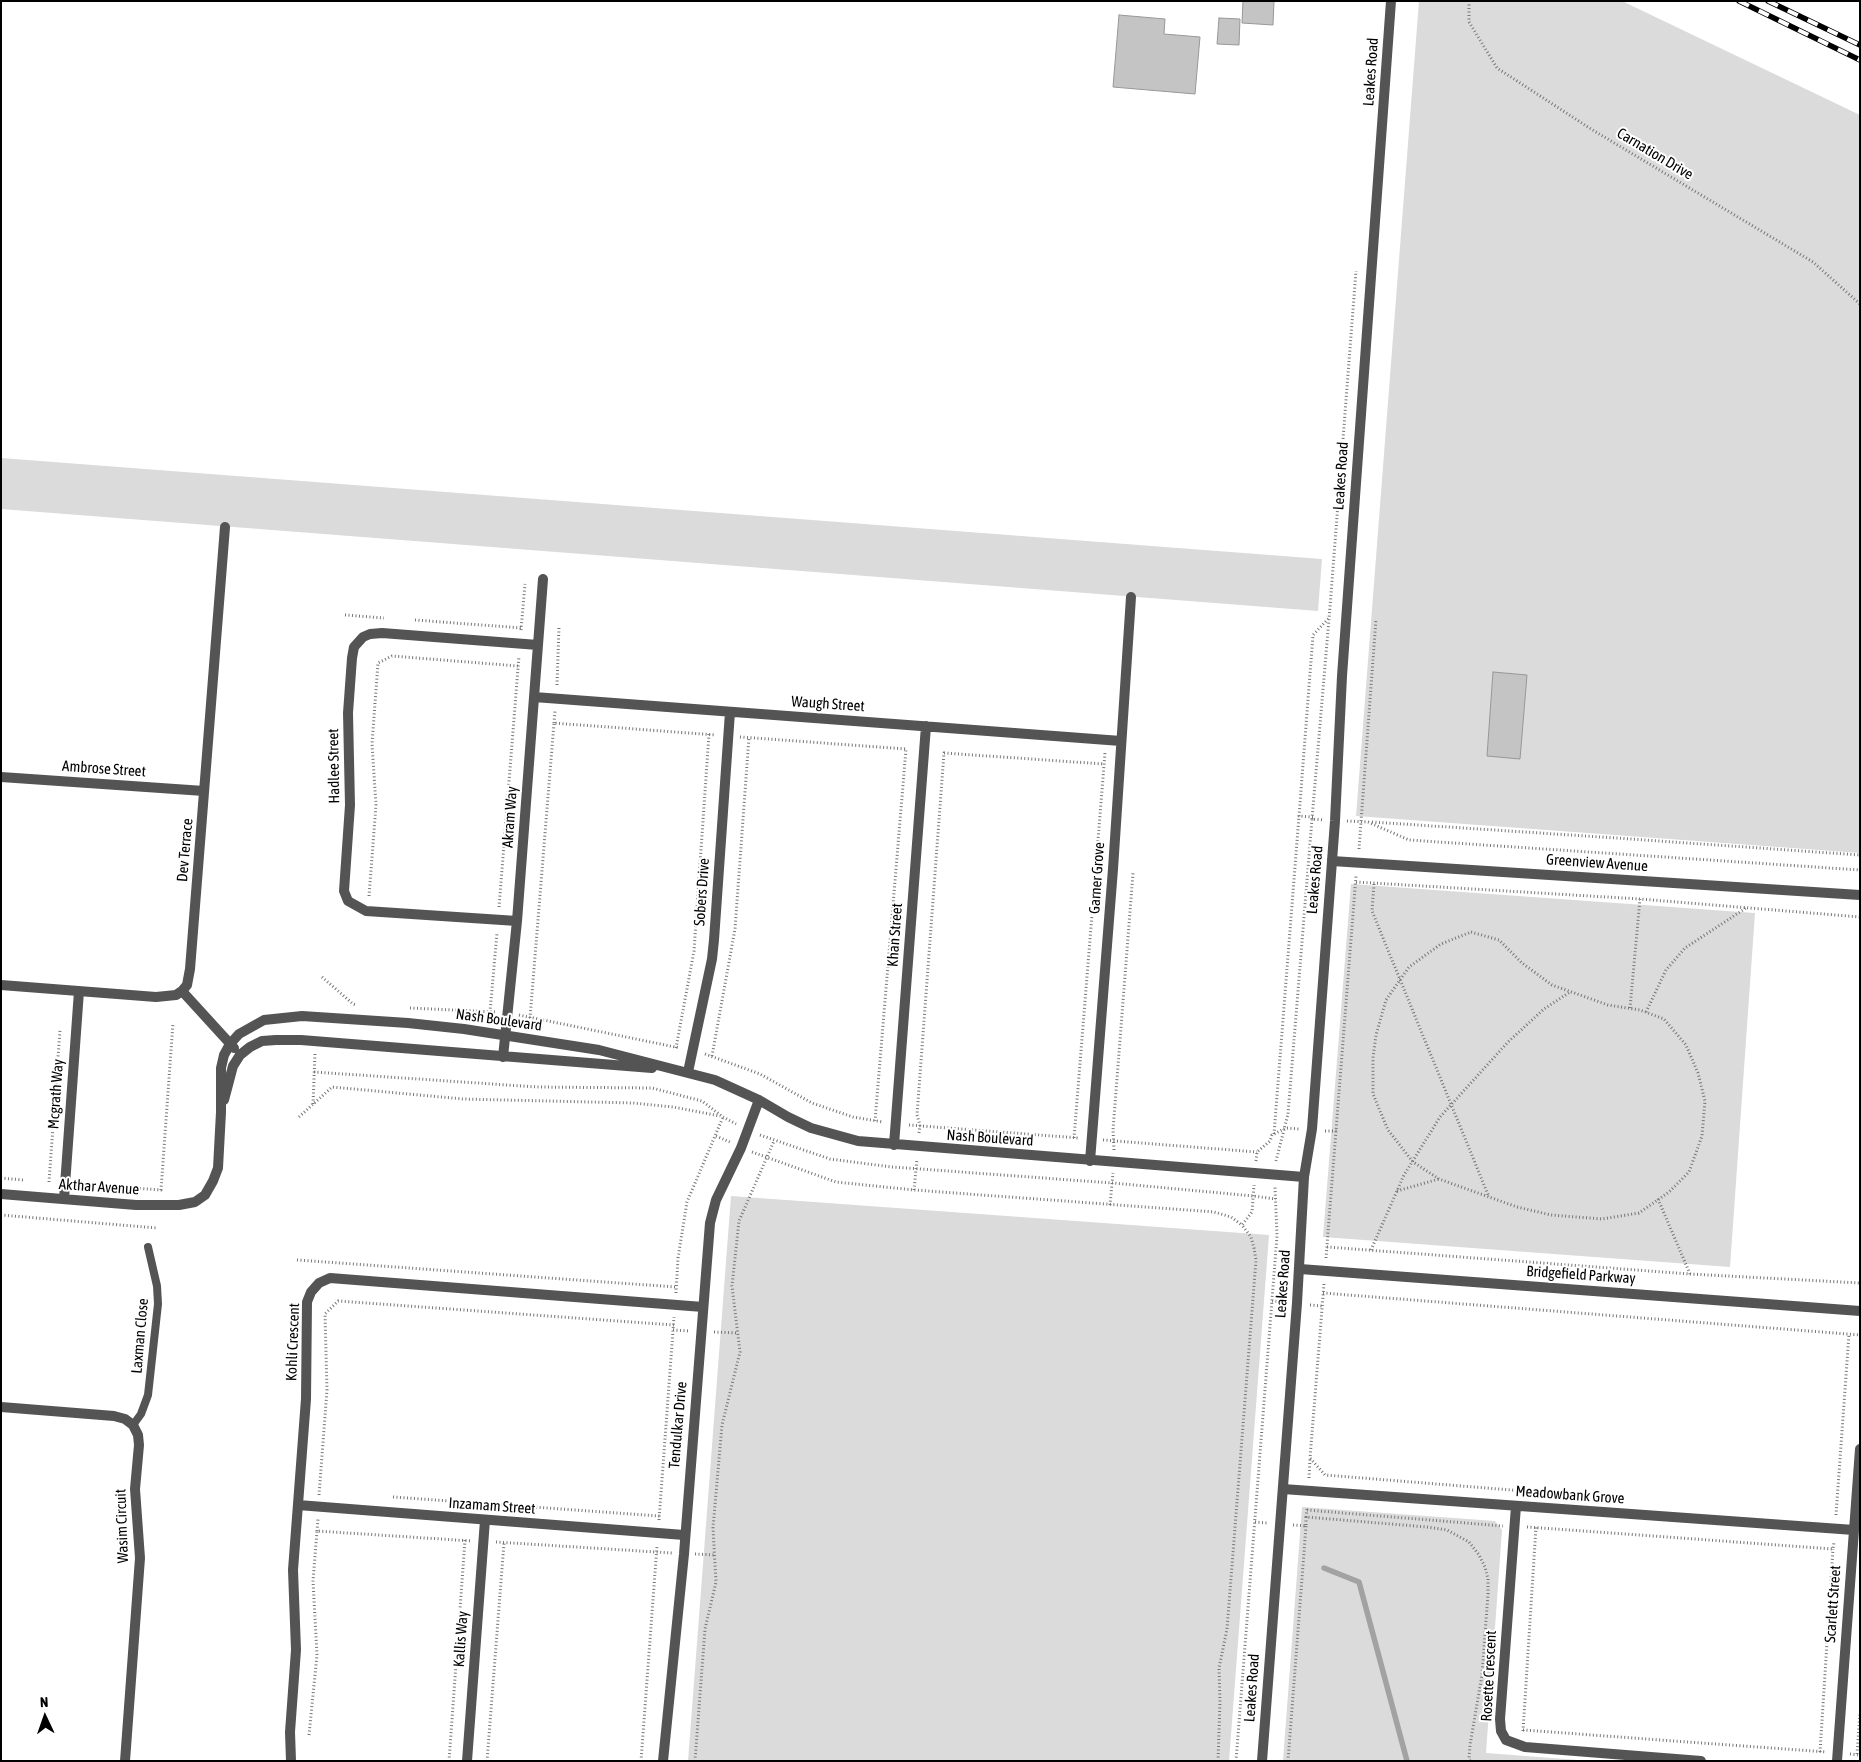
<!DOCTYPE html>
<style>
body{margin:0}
#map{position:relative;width:1861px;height:1762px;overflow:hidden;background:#fff;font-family:"Asap Condensed",sans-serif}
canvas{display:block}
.frame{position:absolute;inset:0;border:2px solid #000;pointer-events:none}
.north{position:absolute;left:20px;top:1692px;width:50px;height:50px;-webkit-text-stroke:4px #fff;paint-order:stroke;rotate:357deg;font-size:14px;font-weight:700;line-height:20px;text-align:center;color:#000}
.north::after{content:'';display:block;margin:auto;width:18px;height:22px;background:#000;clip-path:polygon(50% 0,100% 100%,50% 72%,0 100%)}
</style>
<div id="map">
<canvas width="1861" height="1762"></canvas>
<div class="frame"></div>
<div class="north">N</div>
</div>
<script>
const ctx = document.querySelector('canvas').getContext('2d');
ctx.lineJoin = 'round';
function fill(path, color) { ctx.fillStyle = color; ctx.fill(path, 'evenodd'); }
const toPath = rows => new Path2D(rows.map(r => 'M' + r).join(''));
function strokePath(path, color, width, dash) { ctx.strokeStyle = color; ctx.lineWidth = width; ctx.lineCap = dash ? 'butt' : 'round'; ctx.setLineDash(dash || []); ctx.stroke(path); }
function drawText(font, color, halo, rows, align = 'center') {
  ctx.font = font + ' "Asap Condensed",sans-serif'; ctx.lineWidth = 4; ctx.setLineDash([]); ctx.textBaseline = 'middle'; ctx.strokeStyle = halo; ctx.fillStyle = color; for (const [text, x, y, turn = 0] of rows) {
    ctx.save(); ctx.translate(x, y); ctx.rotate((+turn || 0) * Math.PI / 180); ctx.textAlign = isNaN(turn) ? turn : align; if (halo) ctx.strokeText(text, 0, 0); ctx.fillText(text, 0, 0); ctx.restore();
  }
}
fill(toPath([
 [1419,1,1622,1,1860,115,1860,853,1356,816],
 [1,458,1322,559,1318,611,1,509],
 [1351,884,1755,913,1730,1267,1323,1237],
 [731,1196,1269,1235,1229,1761,688,1761],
 [1302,1507,1495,1521,1502,1530,1486,1753,1591,1761,1283,1761]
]), '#dbdbdb');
strokePath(toPath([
 [1324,1568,1359,1582,1407,1761]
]), '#a2a2a2', 5.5);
const building = toPath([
 [1243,1,1274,1,1273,25,1242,23,1243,1],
 [1119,15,1165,19,1164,34,1200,37,1195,94,1113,87,1119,15],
 [1219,18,1240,19,1239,45,1217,44,1219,18],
 [1493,672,1527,675,1520,759,1487,756,1493,672]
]);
fill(building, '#c4c4c4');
strokePath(building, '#989898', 1);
strokePath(toPath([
 [1469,1,1469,22,1497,68,1591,129,1813,262,1860,304],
 [345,615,384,618],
 [415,620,522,628],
 [521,630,525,584],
 [557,685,559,626],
 [554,723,555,711],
 [740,737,906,749],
 [1313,817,1299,816,1313,635,1329,618],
 [1312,819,1330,607,1356,271],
 [1347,821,1368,822,1409,840,1860,870],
 [1372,822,1616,838,1860,855],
 [1359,849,1376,619],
 [1356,882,1640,899,1860,917],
 [1374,884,1372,911,1489,1197],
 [369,896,376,805,372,744,378,663,392,656,518,666],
 [499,907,519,656],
 [1471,932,1499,940,1522,963,1552,985,1608,1005,1640,1010,1664,1019,1686,1045,1698,1073,1705,1101,1702,1136,1689,1172,1669,1192,1639,1213,1602,1219,1551,1215,1517,1207,1439,1179,1413,1162,1388,1130,1373,1094,1373,1058,1376,1035,1386,1000,1409,967,1441,944,1471,932],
 [322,977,353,1004,356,1005],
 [410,1008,496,1012],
 [1630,1008,1640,899],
 [490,1012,497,933],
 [1646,1012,1666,970,1685,948,1746,908],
 [519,1015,680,1048],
 [530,1018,554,723,716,735],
 [676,1048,694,951,709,734],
 [705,1054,760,1074,812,1103,853,1117,883,1122],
 [712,1056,735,929,749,737],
 [314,1072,537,1087,652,1088,702,1101,723,1117,736,1124],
 [313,1104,315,1053],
 [299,1117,332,1087,463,1099,633,1103,673,1107,720,1116],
 [875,1121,906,749],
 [909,1125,1079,1138],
 [1325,1131,1337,1131],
 [919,1133,920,1125,917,1115,944,753,1104,764],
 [1274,1134,1299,816],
 [760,1135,830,1159,892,1167,1113,1183,1253,1196,1276,1199],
 [716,1136,730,1142],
 [1074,1138,1105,753],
 [1103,1140,1257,1152],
 [1114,1150,1113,1130,1133,873],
 [752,1152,836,1182,914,1190,1214,1212,1231,1217,1242,1225,1252,1212,1254,1185],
 [1256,1161,1257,1152,1270,1141,1272,1135,1286,1128,1299,1129],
 [1276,1161,1288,1114,1312,819,1324,820],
 [1,1178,23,1180],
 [49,1182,60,1030],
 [77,1184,161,1190,173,1023],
 [914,1190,917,1159],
 [1397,1191,1439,1179],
 [1658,1199,1690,1274],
 [1110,1205,1113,1173],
 [1,1215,157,1228],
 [1327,1247,1690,1274,1860,1283],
 [1371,1250,1404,1175,1440,1117,1508,1042,1544,1009,1570,992],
 [1326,1258,1356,876],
 [297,1260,676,1287],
 [1324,1284,1310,1458,1325,1475,1536,1492],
 [676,1293,678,1258,687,1202,723,1117],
 [1323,1293,1860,1335],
 [1272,1301,1284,1302],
 [1310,1305,1322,1306],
 [673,1330,690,1331],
 [714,1332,738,1333],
 [1309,1478,1310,1459],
 [319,1495,327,1390,325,1314,338,1301,674,1325],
 [393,1497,660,1516],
 [1307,1509,1306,1517,1427,1527,1447,1530,1469,1542,1479,1555,1485,1567,1488,1579,1488,1594,1482,1675,1470,1745,1469,1758,1470,1761],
 [1307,1510,1503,1526],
 [1836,1515,1849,1334],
 [659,1520,674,1317],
 [1255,1522,1267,1523],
 [1293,1525,1306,1526,1306,1517],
 [1527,1527,1833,1549,1834,1542],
 [317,1531,318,1519],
 [496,1542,672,1553],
 [695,1554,715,1555],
 [1523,1730,1826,1752],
 [1523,1731,1536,1527],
 [309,1735,317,1655,313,1581,317,1531,472,1541],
 [1820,1752,1833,1549],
 [1850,1754,1860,1755],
 [1857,1754,1860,1713],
 [449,1761,465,1540],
 [487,1761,504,1543],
 [641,1761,657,1546],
 [695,1761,705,1629,716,1582,713,1528,722,1425,740,1352,732,1286,739,1221,774,1141],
 [1218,1761,1220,1702,1219,1668,1227,1629,1256,1260,1254,1248,1251,1237,1242,1225],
 [1236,1761,1277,1236,1275,1187],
 [1288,1761,1306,1526]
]), '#767676', 3, [1, 2.5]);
strokePath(toPath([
 [133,1425,141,1414,148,1395,158,1304,157,1286,148,1247]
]), '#545454', 8);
strokePath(toPath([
 [534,697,1121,741],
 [1,777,204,791],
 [1332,861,1860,895],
 [517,921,366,911,348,901,344,891,350,805,348,713,352,658,354,647,363,637,370,634,382,633,538,645],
 [1,985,156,997,176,995,182,991,187,985,190,969,225,527],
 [182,991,234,1048],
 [503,1057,517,921,543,579],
 [688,1072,712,959,714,940,730,712],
 [224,1100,233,1066,240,1055,250,1047,262,1041,276,1040,301,1040,652,1068],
 [894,1145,926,726],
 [1090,1161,1113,869,1131,597],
 [1,1194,136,1205,179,1205,195,1202,205,1195,213,1181,218,1168,221,1112,221,1068,224,1055,230,1044,239,1034,264,1020,302,1016,408,1023,464,1029,599,1050,715,1080,759,1100,788,1117,811,1128,858,1141,1304,1177],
 [64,1199,79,991],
 [1300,1269,1860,1311],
 [1,1407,114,1416,125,1419,133,1425,138,1435,139,1445,135,1489,140,1558,125,1761],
 [1283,1489,1854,1530],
 [298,1505,684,1535],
 [1516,1506,1500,1719,1501,1731,1506,1740,1525,1747,1701,1761],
 [291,1761,290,1732,296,1650,293,1570,306,1399,307,1302,311,1292,319,1283,330,1278,703,1307],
 [467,1761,485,1520],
 [663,1761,684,1554,710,1223,716,1200,741,1148,759,1100],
 [1837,1761,1860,1449]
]), '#545454', 10);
strokePath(toPath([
 [1262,1761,1297,1303,1304,1177,1312,1129,1335,821,1342,676,1391,1]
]), '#545454', 10);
const rail = toPath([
 [1739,1,1860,60],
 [1768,1,1860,45]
]);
strokePath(rail, '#000', 5.5);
strokePath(rail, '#fff', 4, [11]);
drawText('15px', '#000', '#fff', [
 ["Leakes Road",1371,72,-86],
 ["Carnation Drive",1655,154,31],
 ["Leakes Road",1341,476,-86],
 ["Waugh Street",828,704,4],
 ["Hadlee Street",334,766,-91],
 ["Ambrose Street",104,769,4],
 ["Akram Way",510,817,-86],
 ["Dev Terrace",185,850,-85],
 ["Greenview Avenue",1597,863,4],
 ["Garner Grove",1097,878,-86],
 ["Leakes Road",1315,880,-85],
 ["Sobers Drive",702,892,-86],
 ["Khan Street",895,935,-86],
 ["Nash Boulevard",499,1020,8],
 ["Mcgrath Way",56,1094,-86],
 ["Nash Boulevard",990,1138,4],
 ["Akthar Avenue",99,1187,4],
 ["Bridgefield Parkway",1581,1275,4],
 ["Leakes Road",1283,1284,-86],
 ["Laxman Close",140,1336,-85],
 ["Kohli Crescent",293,1342,-88],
 ["Tendulkar Drive",678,1425,-85],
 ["Meadowbank Grove",1570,1495,4],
 ["Inzamam Street",492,1506,4],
 ["Wasim Circuit",122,1526,-92],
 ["Scarlett Street",1833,1604,-86],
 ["Kallis Way",461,1639,-86],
 ["Rosette Crescent",1489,1676,-87],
 ["Leakes Road",1252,1688,-86]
]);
</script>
